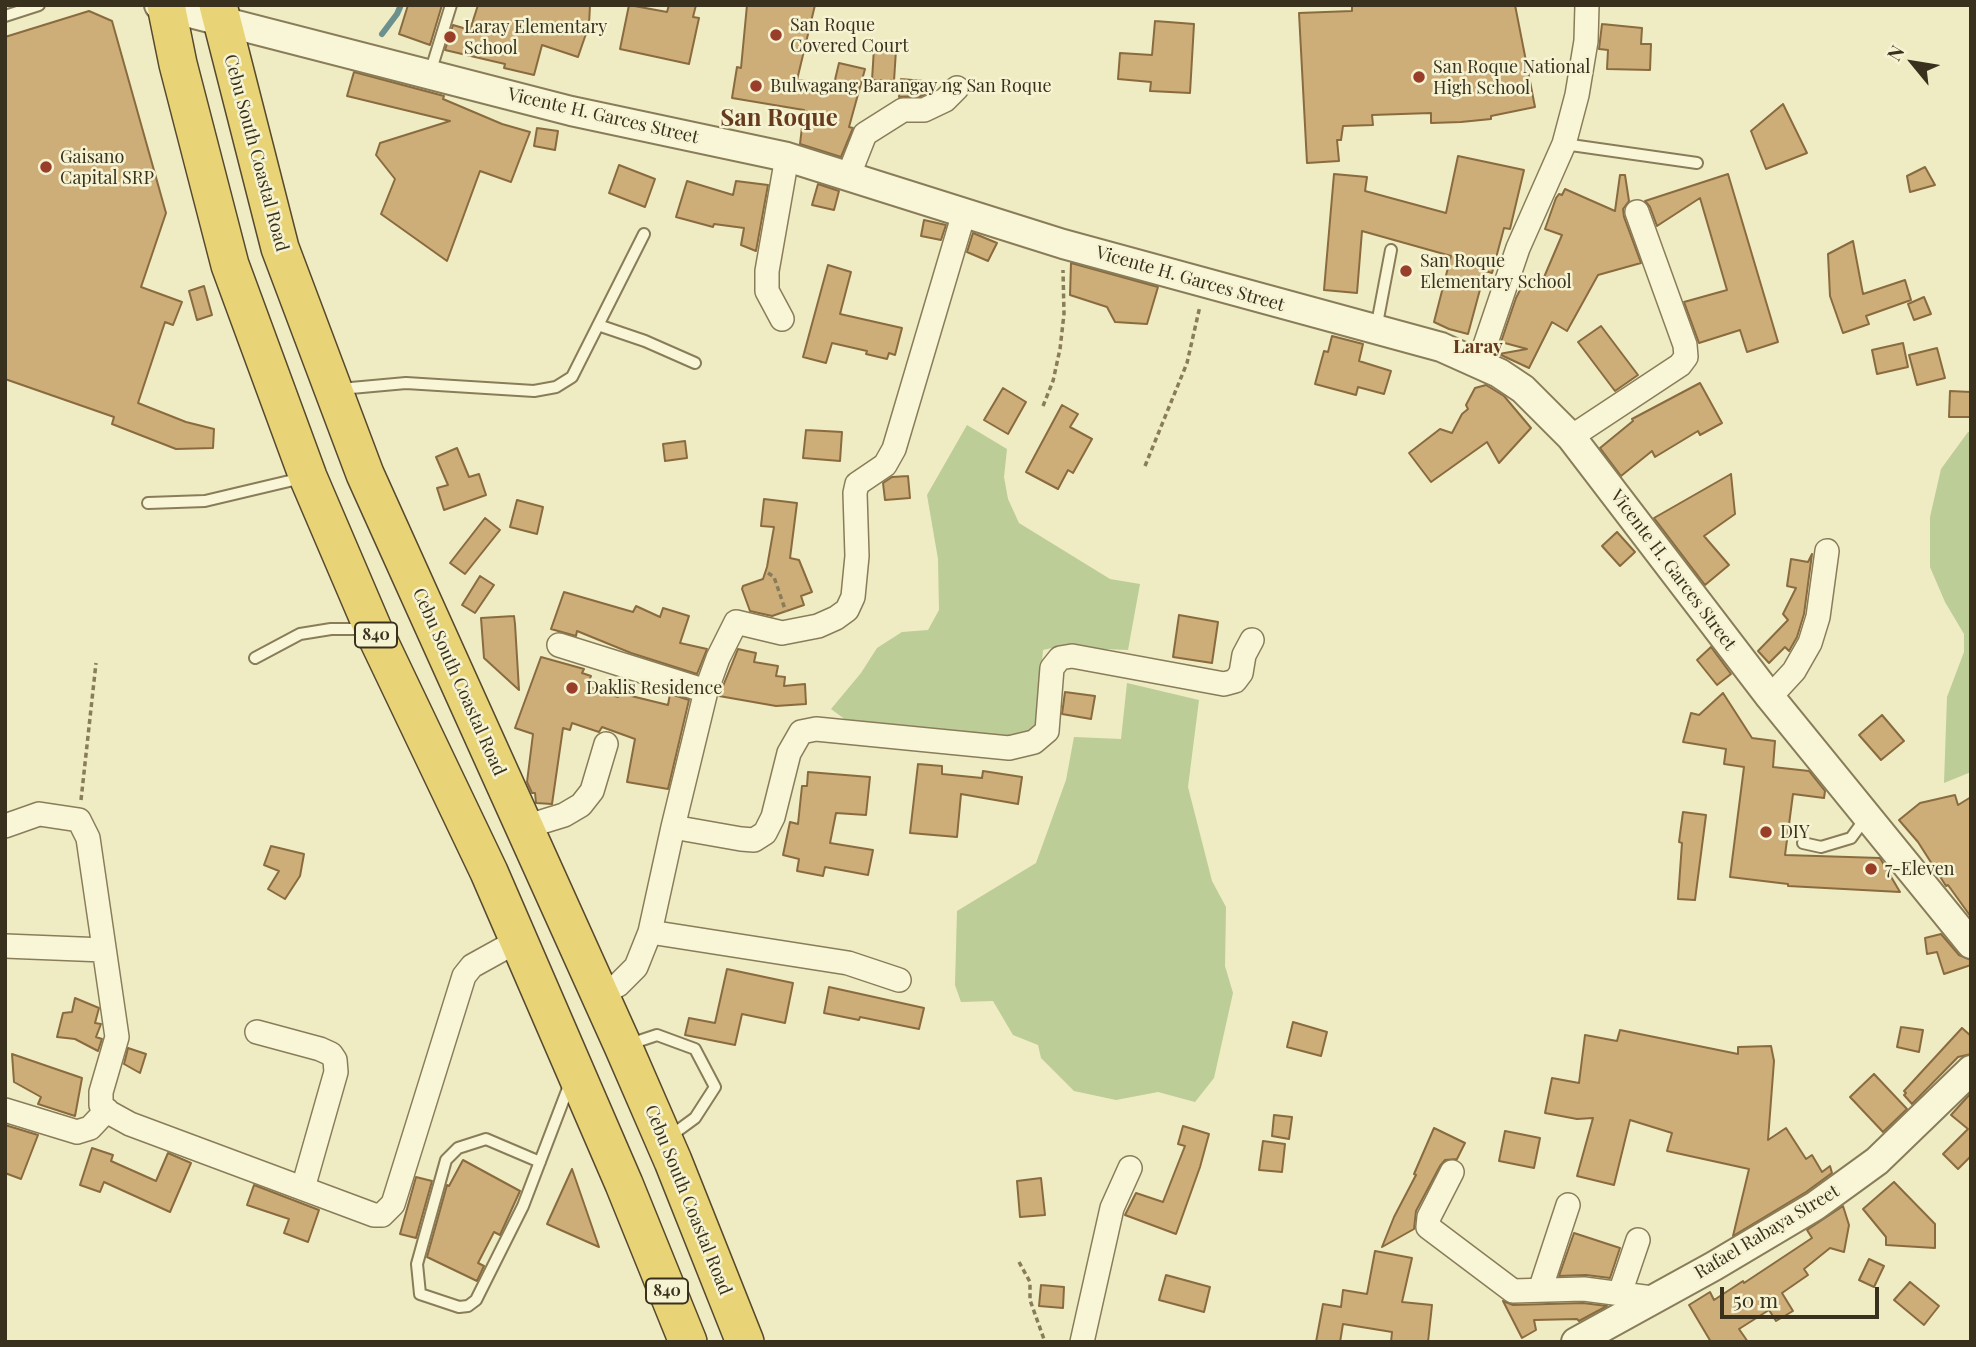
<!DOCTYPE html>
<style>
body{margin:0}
#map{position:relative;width:1976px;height:1347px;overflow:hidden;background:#efebc3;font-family:"Playfair Display",serif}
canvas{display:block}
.frame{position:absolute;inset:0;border:7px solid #39311e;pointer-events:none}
.north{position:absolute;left:1878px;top:28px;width:70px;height:70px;-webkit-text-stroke:5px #f6f3d3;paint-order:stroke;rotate:300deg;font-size:19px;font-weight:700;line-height:28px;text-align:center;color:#39311e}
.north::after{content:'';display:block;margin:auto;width:24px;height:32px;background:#39311e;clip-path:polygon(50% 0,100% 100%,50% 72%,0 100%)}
.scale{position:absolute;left:1720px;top:1287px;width:159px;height:32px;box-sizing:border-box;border:4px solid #39311e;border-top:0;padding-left:9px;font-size:21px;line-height:24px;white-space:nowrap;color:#39311e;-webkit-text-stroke:5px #f6f3d3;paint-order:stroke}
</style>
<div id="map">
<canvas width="1976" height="1347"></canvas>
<div class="frame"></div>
<div class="north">N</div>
<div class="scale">50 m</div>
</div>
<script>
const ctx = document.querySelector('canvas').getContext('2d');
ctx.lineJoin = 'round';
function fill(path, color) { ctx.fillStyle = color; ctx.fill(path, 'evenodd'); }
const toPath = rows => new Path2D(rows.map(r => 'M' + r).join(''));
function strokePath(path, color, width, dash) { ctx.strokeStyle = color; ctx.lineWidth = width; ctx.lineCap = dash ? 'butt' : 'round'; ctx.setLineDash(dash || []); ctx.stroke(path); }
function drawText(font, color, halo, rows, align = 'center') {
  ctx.font = font + ' "Playfair Display",serif'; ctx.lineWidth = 5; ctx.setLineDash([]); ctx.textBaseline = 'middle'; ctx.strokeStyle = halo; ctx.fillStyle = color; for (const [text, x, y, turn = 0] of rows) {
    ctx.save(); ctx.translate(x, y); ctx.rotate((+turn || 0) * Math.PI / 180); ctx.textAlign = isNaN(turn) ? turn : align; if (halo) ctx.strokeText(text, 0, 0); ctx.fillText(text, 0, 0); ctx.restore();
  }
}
fill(toPath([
 [967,425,1007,449,1004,477,1008,499,1019,523,1110,579,1140,584,1128,650,1056,647,1043,650,1037,722,1028,731,1017,737,974,737,850,723,831,709,861,673,877,648,902,632,928,630,939,610,938,559,927,495],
 [1968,432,1971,433,1971,772,1944,783,1947,697,1964,652,1964,634,1945,602,1930,567,1930,517,1941,469],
 [1127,683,1199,700,1188,787,1212,881,1226,907,1225,966,1233,993,1214,1078,1195,1102,1158,1092,1116,1100,1074,1091,1041,1058,1038,1045,1013,1035,993,1001,961,1002,955,985,957,911,1036,863,1066,780,1074,737,1121,739]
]), '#bccd97');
strokePath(toPath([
 [382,34,397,14,401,5]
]), '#6c908e', 6);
const building = toPath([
 [408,5,442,5,430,45,399,34,408,5],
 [478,5,590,5,589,25,578,57,542,45,534,75,504,68,505,64,445,50,453,25,470,30,478,5],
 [629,5,667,12,669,5,696,5,693,17,699,18,689,64,620,49,629,5],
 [747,5,815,5,797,80,834,84,839,63,865,69,849,127,853,128,841,157,800,144,804,110,732,98,737,67,741,68,747,5],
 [1352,5,1515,5,1535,107,1491,116,1491,119,1461,122,1431,123,1431,113,1372,115,1373,125,1343,126,1341,140,1337,140,1339,161,1307,163,1299,13,1352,11,1352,5],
 [89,11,112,21,166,213,141,287,182,302,173,325,165,322,138,403,186,422,214,429,213,448,176,449,112,424,114,417,5,379,5,37,89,11],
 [1155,21,1194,24,1190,93,1150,91,1151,82,1118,79,1120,53,1152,55,1155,21],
 [1602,24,1642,28,1641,44,1651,44,1650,70,1607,69,1608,50,1599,49,1602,24],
 [874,48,896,50,894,81,872,80,874,48],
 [354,72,444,96,443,99,502,124,530,132,511,182,480,171,447,261,381,214,395,179,376,155,380,143,450,121,347,96,354,72],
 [901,79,935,82,934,90,921,96,899,97,901,79],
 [1783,104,1807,153,1766,169,1751,131,1783,104],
 [537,128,558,131,555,150,534,146,537,128],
 [1458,156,1524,170,1510,229,1504,228,1492,273,1485,271,1468,334,1449,329,1434,322,1451,256,1362,231,1357,293,1324,290,1334,174,1367,177,1365,191,1446,213,1458,156],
 [619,165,655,179,645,207,609,193,619,165],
 [1925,167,1935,185,1910,192,1907,176,1925,167],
 [1728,174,1778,342,1747,352,1740,330,1699,343,1684,302,1727,290,1700,198,1657,226,1650,207,1645,201,1728,174],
 [1620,175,1625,175,1629,201,1623,209,1624,217,1641,263,1598,275,1567,331,1552,322,1529,368,1499,354,1527,349,1501,342,1516,298,1524,282,1539,289,1562,235,1545,229,1556,198,1559,194,1562,195,1565,189,1615,211,1620,175],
 [687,181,733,195,736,181,768,185,756,251,741,245,744,228,714,224,713,227,676,217,687,181],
 [818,184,839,191,834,210,812,205,818,184],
 [924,220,946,225,941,240,921,236,924,220],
 [973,233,997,243,988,261,967,252,973,233],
 [1853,241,1863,294,1905,280,1911,300,1866,316,1869,324,1843,333,1830,296,1828,254,1853,241],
 [1071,263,1158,287,1147,324,1115,322,1107,307,1070,295,1071,263],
 [828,265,851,272,840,314,902,328,895,355,889,353,887,359,866,354,867,351,832,343,826,363,803,357,828,265],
 [204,286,212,315,197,320,189,291,204,286],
 [1924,297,1931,314,1914,320,1908,304,1924,297],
 [1601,326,1638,375,1615,391,1578,342,1601,326],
 [1332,336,1363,344,1359,361,1391,371,1384,394,1358,387,1356,395,1315,384,1324,351,1328,352,1332,336],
 [1903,343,1908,367,1877,374,1872,350,1903,343],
 [1937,348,1945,378,1917,385,1909,355,1937,348],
 [1700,383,1722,423,1700,435,1698,431,1655,457,1652,451,1621,476,1600,448,1633,421,1632,419,1700,383],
 [1486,385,1504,396,1531,428,1499,463,1487,442,1431,482,1409,453,1440,429,1452,433,1462,414,1468,409,1466,405,1475,388,1486,385],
 [1003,388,1026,402,1008,434,984,420,1003,388],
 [1950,391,1971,392,1971,417,1949,417,1950,391],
 [1062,405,1078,414,1070,427,1092,439,1073,473,1068,470,1058,489,1026,472,1062,405],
 [806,430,842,432,840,461,803,458,806,430],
 [685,441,687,458,665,461,663,444,685,441],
 [457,448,469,477,479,474,486,495,444,510,437,488,448,485,436,457,457,448],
 [1731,474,1735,514,1704,536,1729,565,1705,585,1654,518,1731,474],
 [908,476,910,498,885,500,883,483,892,477,908,476],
 [764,499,797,503,790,558,799,560,812,592,801,596,804,605,772,616,750,611,742,589,743,586,763,579,767,567,774,527,761,526,764,499],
 [517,500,543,507,537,534,510,527,517,500],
 [485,518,500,530,465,574,450,563,485,518],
 [1617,532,1635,552,1620,566,1602,546,1617,532],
 [1812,554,1804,614,1797,637,1789,651,1785,647,1769,663,1758,651,1788,620,1783,614,1796,588,1787,586,1791,559,1808,562,1812,554],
 [480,576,494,585,475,613,462,605,480,576],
 [564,592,633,612,636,606,660,617,663,608,689,616,680,643,707,649,697,674,631,653,577,631,576,636,551,629,564,592],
 [1179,615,1218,622,1212,663,1173,657,1179,615],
 [514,616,515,624,519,690,484,658,481,618,514,616],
 [1711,647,1731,674,1717,685,1697,660,1711,647],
 [738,649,756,653,754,662,778,666,776,676,785,677,784,686,805,684,806,704,776,706,719,696,738,649],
 [541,657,584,669,582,673,591,676,587,686,618,697,619,693,668,705,670,694,689,700,668,789,627,782,635,739,602,727,599,732,572,723,570,730,563,728,552,804,536,803,535,793,532,793,527,782,533,734,515,728,541,657],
 [1065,692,1095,696,1091,719,1062,714,1065,692],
 [1723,693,1752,738,1775,741,1773,767,1809,771,1825,791,1824,798,1793,794,1785,855,1880,858,1900,892,1788,886,1788,884,1730,877,1744,767,1724,764,1726,749,1683,742,1691,713,1699,715,1723,693],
 [1882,715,1904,741,1881,760,1859,735,1882,715],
 [918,764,942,766,942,774,982,778,983,771,1022,777,1018,804,961,794,957,837,910,833,918,764],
 [808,772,870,777,866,815,836,813,830,843,873,850,868,875,825,867,823,876,797,871,799,859,783,855,790,822,798,824,802,786,807,786,808,772],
 [1955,795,1958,805,1971,797,1971,917,1948,885,1946,886,1918,842,1899,820,1920,803,1955,795],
 [1683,812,1706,815,1695,900,1678,899,1682,843,1679,842,1683,812],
 [271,846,304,854,300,876,285,899,268,889,279,871,264,865,271,846],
 [1941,934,1959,955,1971,960,1971,965,1944,974,1937,952,1927,954,1925,938,1941,934],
 [727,969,793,983,785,1023,742,1014,735,1045,685,1035,689,1018,715,1023,727,969],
 [829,987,924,1008,919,1029,860,1017,859,1020,824,1013,829,987],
 [75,998,99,1008,95,1023,101,1024,96,1037,102,1039,98,1051,75,1039,57,1037,63,1013,72,1012,75,998],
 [1293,1022,1327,1032,1321,1056,1287,1047,1293,1022],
 [1901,1027,1923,1030,1919,1052,1897,1047,1901,1027],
 [1962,1028,1971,1036,1971,1054,1958,1057,1912,1104,1904,1095,1906,1093,1904,1091,1962,1028],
 [1620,1030,1738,1054,1738,1047,1771,1046,1774,1061,1768,1140,1786,1128,1806,1159,1812,1155,1822,1172,1830,1166,1832,1173,1806,1192,1733,1236,1749,1169,1667,1151,1672,1133,1630,1120,1614,1185,1577,1176,1593,1118,1577,1119,1545,1113,1552,1078,1579,1083,1585,1035,1617,1041,1620,1030],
 [128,1048,146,1054,140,1073,124,1064,128,1048],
 [12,1054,82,1078,75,1116,38,1104,41,1097,14,1082,12,1054],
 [1874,1074,1907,1109,1883,1132,1850,1097,1874,1074],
 [1971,1093,1971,1156,1958,1169,1943,1154,1968,1129,1951,1115,1971,1093],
 [1274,1115,1292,1117,1289,1139,1272,1136,1274,1115],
 [5,1125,38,1135,21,1179,5,1173,5,1125],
 [1183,1126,1209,1134,1200,1167,1176,1234,1125,1215,1136,1193,1163,1202,1185,1146,1178,1144,1183,1126],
 [1434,1128,1465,1143,1457,1159,1445,1160,1440,1166,1416,1211,1414,1229,1382,1247,1394,1217,1416,1175,1414,1174,1434,1128],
 [1505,1131,1540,1138,1534,1168,1499,1161,1505,1131],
 [1263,1141,1285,1144,1282,1172,1259,1170,1263,1141],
 [92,1148,113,1155,111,1161,156,1181,168,1153,191,1163,170,1212,104,1182,100,1192,80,1185,92,1148],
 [463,1160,520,1191,500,1235,494,1232,478,1263,484,1266,477,1281,427,1257,447,1185,449,1186,463,1160],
 [572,1169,599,1247,547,1224,572,1169],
 [416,1177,432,1181,416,1238,400,1234,416,1177],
 [1041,1178,1045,1215,1020,1217,1017,1181,1041,1178],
 [1894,1182,1935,1224,1935,1248,1886,1245,1886,1237,1863,1209,1894,1182],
 [254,1185,319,1210,308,1242,284,1233,289,1219,247,1205,254,1185],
 [1843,1206,1849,1225,1844,1252,1830,1248,1804,1269,1808,1275,1782,1293,1793,1311,1776,1321,1769,1310,1739,1329,1748,1342,1711,1342,1689,1305,1710,1292,1714,1300,1743,1281,1744,1283,1812,1238,1807,1230,1843,1206],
 [1574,1233,1620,1248,1610,1278,1586,1275,1559,1276,1574,1233],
 [1375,1251,1412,1258,1402,1302,1432,1305,1428,1342,1391,1342,1392,1332,1343,1324,1340,1342,1316,1342,1323,1304,1341,1307,1343,1290,1367,1294,1375,1251],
 [1869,1259,1884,1266,1874,1287,1859,1280,1869,1259],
 [1166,1275,1210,1287,1204,1312,1159,1300,1166,1275],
 [1910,1282,1939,1306,1924,1325,1894,1300,1910,1282],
 [1041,1285,1064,1287,1063,1308,1039,1306,1041,1285],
 [1503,1301,1513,1305,1583,1303,1607,1306,1579,1321,1577,1319,1534,1320,1536,1330,1522,1338,1503,1301]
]);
fill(building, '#cdad78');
strokePath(building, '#896b3f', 2);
const service = toPath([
 [5,16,39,5],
 [430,73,451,5],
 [1564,144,1697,163],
 [598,325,645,341,695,363],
 [1376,329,1391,250],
 [340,389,406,383,534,391,556,387,572,377,644,234],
 [148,503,205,501,302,478],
 [255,658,300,634,331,629,365,629],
 [1803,843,1821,847,1851,838,1865,819],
 [627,1045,657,1035,695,1049,715,1087,695,1118,669,1137],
 [540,1162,486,1139,458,1148,446,1160,417,1264,420,1294,459,1307,468,1306,476,1300,523,1206,570,1083]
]);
const minor = toPath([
 [848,177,865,134,903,110,924,110,945,100,957,88],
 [782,319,767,291,767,271,787,157],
 [1479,363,1518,248,1564,144,1577,95,1586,41,1587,5],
 [1571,437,1680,365,1686,357,1685,345,1637,212],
 [559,645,706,691],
 [1770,697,1794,671,1810,643,1818,617,1827,551],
 [5,826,39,814,79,820,88,838,117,1037,101,1092,101,1105,110,1113,130,1124,374,1215,382,1215,393,1204,464,976,472,966,519,940],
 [525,827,564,815,581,805,592,791,606,744],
 [673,827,741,839,754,840,765,833,773,817,789,753,801,732,816,729,1009,748,1034,742,1047,731,1052,668,1060,658,1072,656,1224,684,1235,681,1241,673,1244,655,1252,640],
 [650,932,848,963,899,980],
 [5,946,104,950],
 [600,995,618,985,636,967,650,932,673,827,706,691,718,658,736,622,782,633,818,626,836,618,847,610,853,597,857,556,855,493,857,484,885,465,894,449,964,213],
 [257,1032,320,1049,331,1054,335,1060,336,1072,303,1188],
 [5,1110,77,1132,90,1128,107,1110],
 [1452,1172,1429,1217,1428,1227,1513,1291,1584,1289,1652,1298],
 [1540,1290,1568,1205],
 [1620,1293,1638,1240],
 [1082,1342,1112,1208,1130,1168]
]);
const tertiary = toPath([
 [159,5,571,111,787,157,1063,244,1441,347,1499,373,1523,389,1571,437,1770,697,1971,944],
 [1576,1342,1714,1266,1815,1206,1877,1161,1971,1070]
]);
const trunk = toPath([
 [166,5,178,64,230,265,308,477,373,629,489,872,624,1184,688,1342],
 [218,5,280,248,365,474,623,1046,673,1161,745,1342]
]);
strokePath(service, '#897d59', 14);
strokePath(minor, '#897d59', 26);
strokePath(tertiary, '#897d59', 32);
strokePath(trunk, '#57492e', 40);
strokePath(toPath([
 [1043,406,1053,381,1060,349,1064,314,1063,270],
 [1145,466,1187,363,1200,306],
 [768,573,774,577,786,612],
 [81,800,96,663],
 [1019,1262,1030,1282,1030,1300,1045,1342]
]), '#897d59', 3.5, [5, 3.5]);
strokePath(service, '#f9f6d7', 10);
strokePath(minor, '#f9f6d7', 23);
strokePath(tertiary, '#f9f6d7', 28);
strokePath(trunk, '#e8d476', 37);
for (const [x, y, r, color] of [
 [776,35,7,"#993f29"],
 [450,37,7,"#993f29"],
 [1419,77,7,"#993f29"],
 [756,86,7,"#993f29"],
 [46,167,7,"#993f29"],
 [1406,271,7,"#993f29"],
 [572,688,7,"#993f29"],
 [1766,832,7,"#993f29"],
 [1871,869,7,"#993f29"]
]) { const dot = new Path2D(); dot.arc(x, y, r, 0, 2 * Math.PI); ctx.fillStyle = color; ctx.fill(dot); strokePath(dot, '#f6f3d3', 2.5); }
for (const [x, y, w] of [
 [376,635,42],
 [667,1291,42]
]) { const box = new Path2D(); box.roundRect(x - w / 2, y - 12.5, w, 25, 5); ctx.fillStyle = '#f6f3d3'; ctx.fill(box); strokePath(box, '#39311e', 2); }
drawText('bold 16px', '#39311e', null, [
 ["840",376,635],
 ["840",667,1291]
]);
drawText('18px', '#39311e', '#f6f3d3', [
 ["San Roque",790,25],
 ["Covered Court",790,46],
 ["Laray Elementary",464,27],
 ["School",464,48],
 ["San Roque National",1433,67],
 ["High School",1433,88],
 ["Bulwagang Barangay ng San Roque",770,86],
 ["Gaisano",60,157],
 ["Capital SRP",60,178],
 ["San Roque",1420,261],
 ["Elementary School",1420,282],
 ["Daklis Residence",586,688],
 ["DIY",1780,832],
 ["7-Eleven",1885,869]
], 'left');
drawText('18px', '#39311e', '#f6f3d3', [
 ["Vicente H. Garces Street",603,116,13],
 ["Cebu South Coastal Road",256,153,75],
 ["Vicente H. Garces Street",1190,279,16],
 ["Vicente H. Garces Street",1673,570,53],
 ["Cebu South Coastal Road",459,682,66],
 ["Cebu South Coastal Road",688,1200,68],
 ["Rafael Rabaya Street",1767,1232,-31]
]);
drawText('bold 19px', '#663b1d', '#f6f3d3', [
 ["Laray",1478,347]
]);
drawText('bold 24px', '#663b1d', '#f6f3d3', [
 ["San Roque",779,119]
]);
</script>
